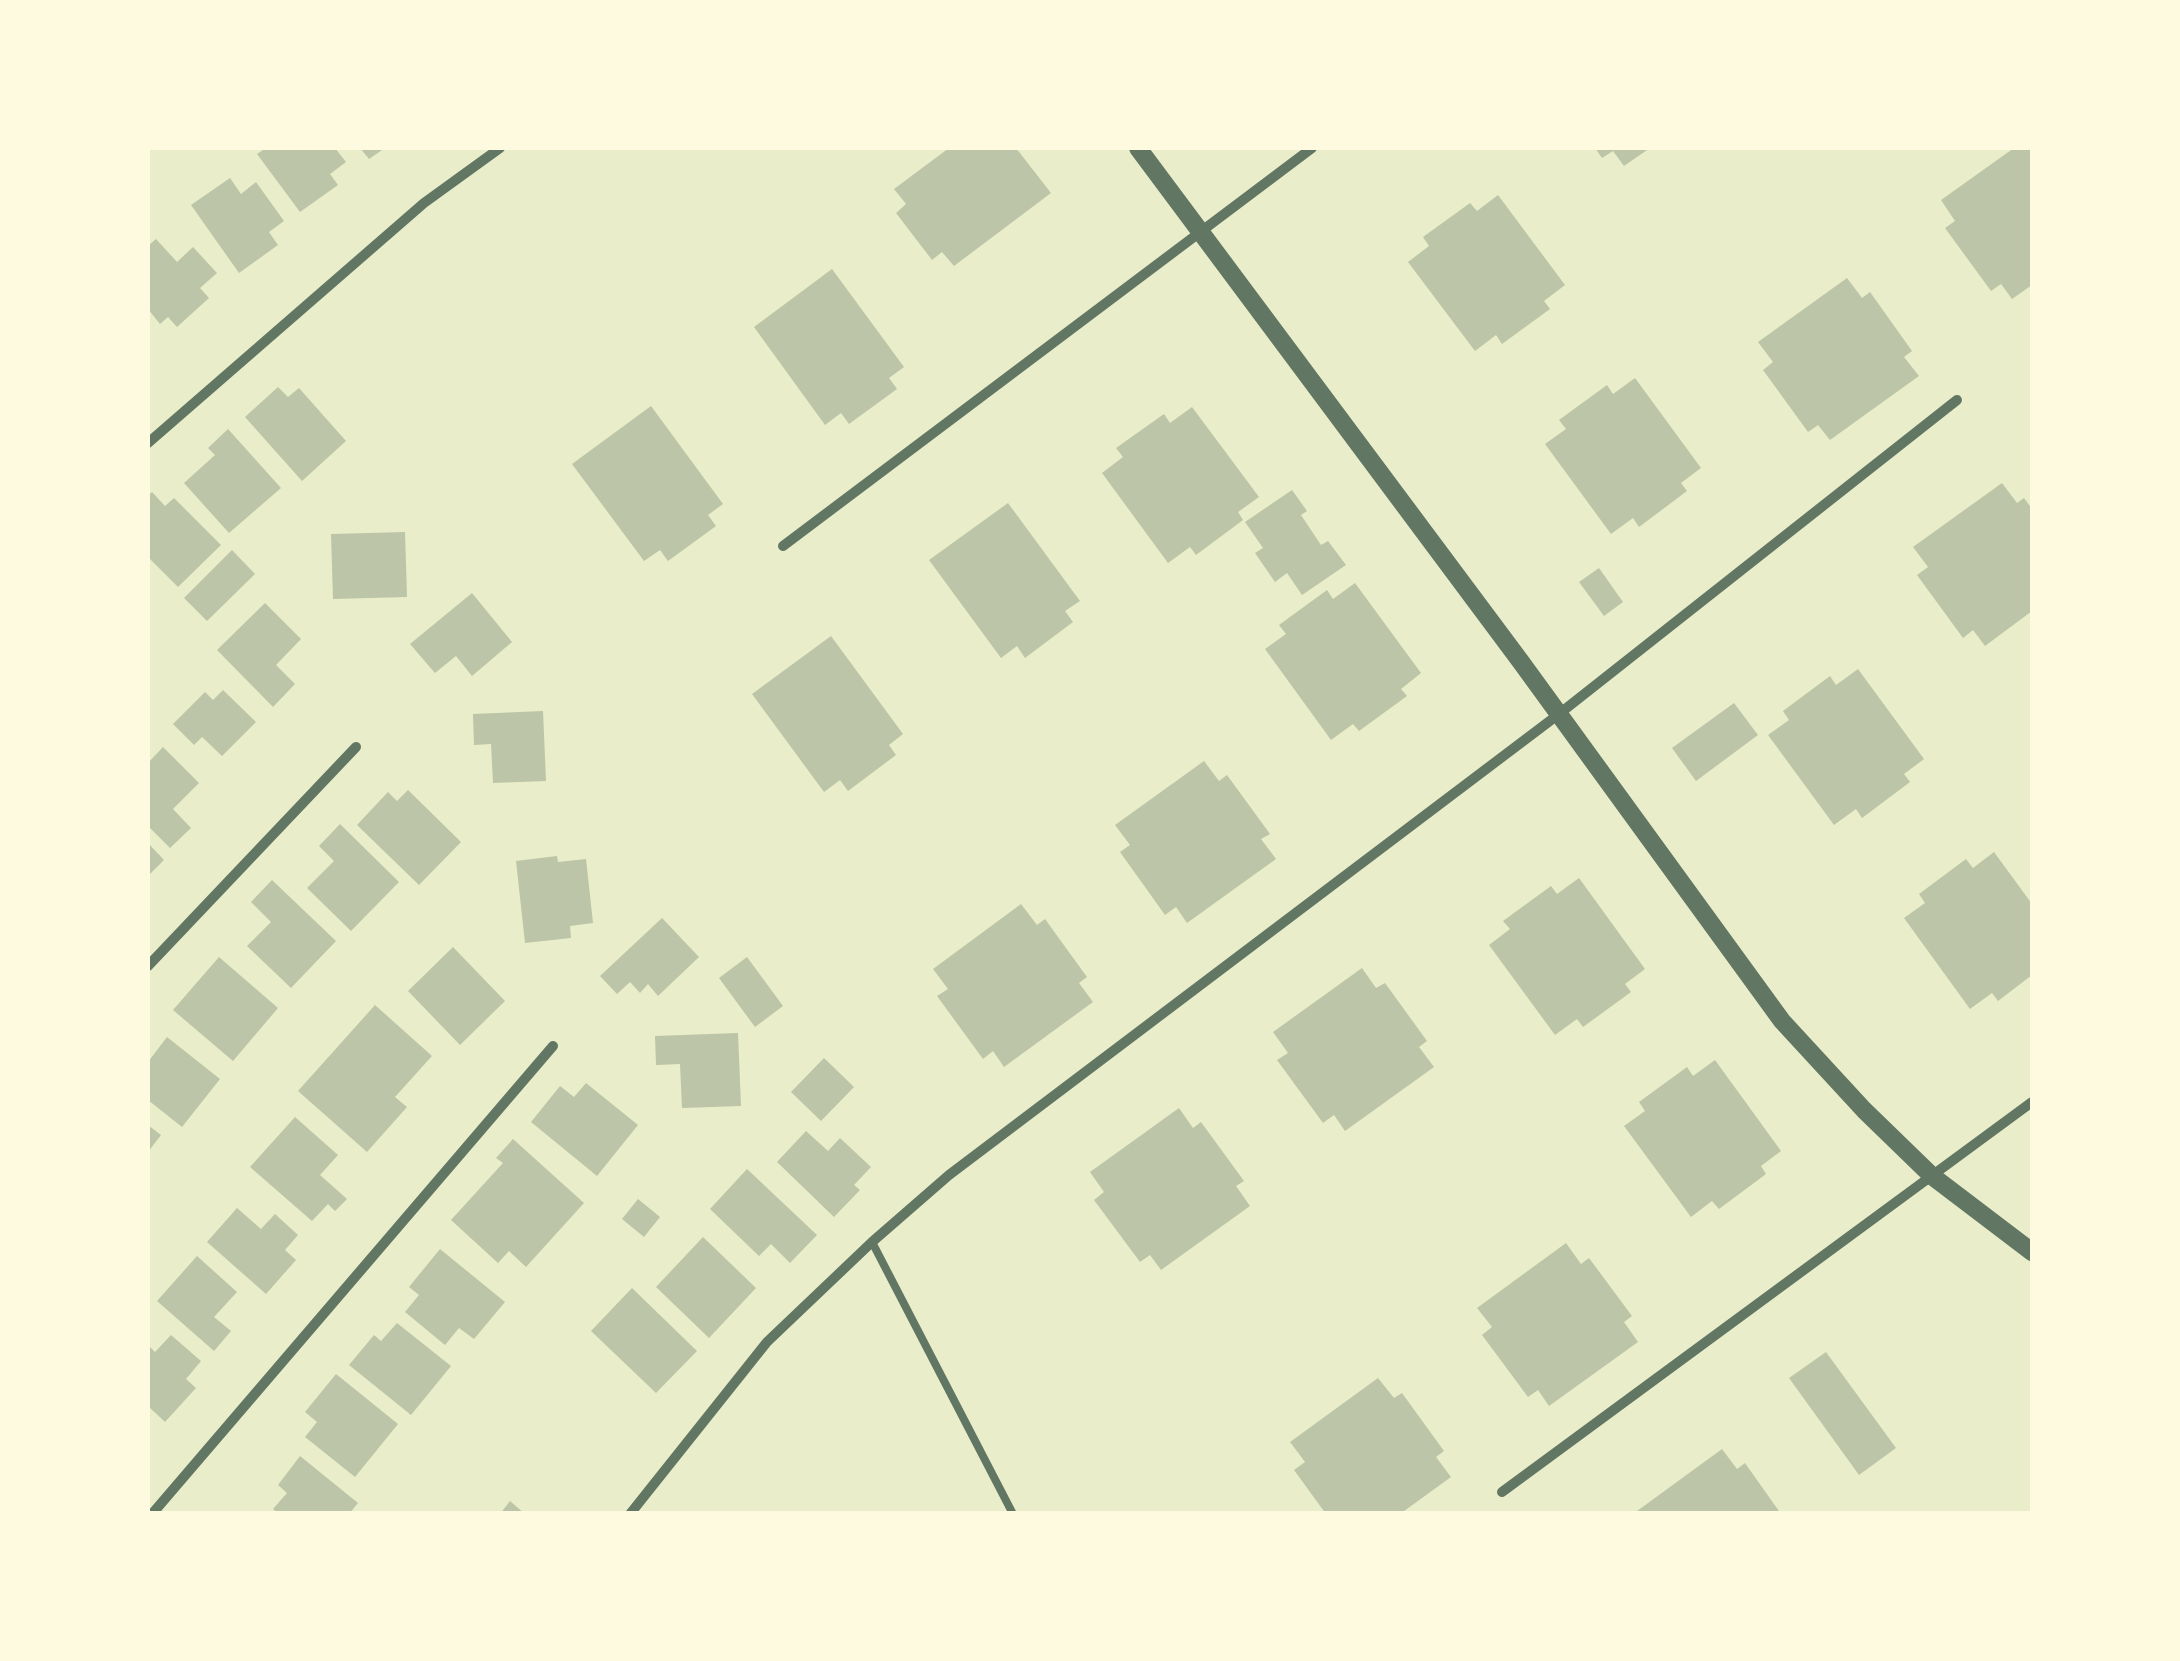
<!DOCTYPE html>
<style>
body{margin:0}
#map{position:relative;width:2180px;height:1661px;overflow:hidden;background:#e9edc9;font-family:"Nunito Sans",sans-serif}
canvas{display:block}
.frame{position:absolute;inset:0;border:150px solid #fefae0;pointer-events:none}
</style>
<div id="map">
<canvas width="2180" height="1661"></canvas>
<div class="frame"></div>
</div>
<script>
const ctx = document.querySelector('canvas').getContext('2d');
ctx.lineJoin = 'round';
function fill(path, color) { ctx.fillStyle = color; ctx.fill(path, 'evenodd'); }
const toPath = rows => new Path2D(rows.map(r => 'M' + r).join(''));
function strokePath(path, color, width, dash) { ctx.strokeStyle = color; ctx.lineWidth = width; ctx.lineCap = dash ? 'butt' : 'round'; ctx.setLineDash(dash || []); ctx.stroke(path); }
fill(toPath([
 [266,148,335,148,346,162,330,174,338,185,300,212,257,154],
 [360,148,385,148,369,159],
 [949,148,1016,148,1051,193,954,266,942,252,932,260,896,213,906,204,894,189],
 [1595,148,1650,148,1624,166,1613,151,1602,158],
 [2014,148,2032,148,2032,285,2012,299,2001,284,1991,291,1945,228,1955,221,1941,200],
 [230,178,241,194,256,182,284,221,269,232,278,245,239,273,191,205],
 [1498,195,1565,285,1544,301,1550,309,1502,344,1496,335,1475,351,1408,262,1429,246,1423,237,1470,203,1477,211],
 [156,239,177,262,193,247,217,273,200,288,209,298,177,327,168,317,160,324,148,309,148,246],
 [832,269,904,367,889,378,897,389,849,424,841,413,825,425,754,327],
 [1847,278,1862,298,1870,292,1912,351,1904,357,1919,376,1830,440,1818,425,1808,432,1763,370,1773,362,1758,342],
 [1635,378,1701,468,1681,483,1687,491,1639,527,1633,518,1611,534,1545,444,1566,429,1559,420,1607,385,1613,394],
 [278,387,288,397,299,388,346,441,302,481,245,417],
 [651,406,723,504,708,515,716,526,668,561,660,550,644,561,572,464],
 [1192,407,1259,497,1238,512,1243,520,1196,555,1190,547,1168,563,1102,473,1123,457,1116,448,1164,414,1170,423],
 [228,429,281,488,229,533,184,483,215,455,208,448],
 [2002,483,2017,503,2024,498,2032,509,2032,611,1985,646,1973,630,1963,638,1917,575,1928,567,1913,547],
 [1292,490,1307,511,1301,515,1321,545,1328,541,1346,565,1302,595,1287,573,1275,582,1255,553,1263,548,1245,522],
 [152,492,165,506,174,498,221,545,178,587,148,557,148,496],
 [1008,503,1080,601,1065,611,1073,622,1025,658,1017,646,1001,658,929,560],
 [405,532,407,597,333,599,331,534],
 [232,550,255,574,207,621,184,598],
 [1599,568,1623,602,1604,616,1579,582],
 [1355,583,1421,673,1401,689,1407,696,1359,731,1353,724,1331,740,1265,649,1286,634,1279,625,1327,590,1333,599],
 [472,593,512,642,472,676,456,656,435,673,410,644],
 [265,603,301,639,276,665,295,684,273,707,217,650],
 [831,636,903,734,889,745,896,755,848,791,840,780,824,792,752,694],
 [1858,669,1924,759,1904,774,1910,782,1862,818,1856,809,1834,825,1768,735,1789,720,1783,711,1830,676,1836,685],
 [223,690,256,722,222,756,202,737,194,745,173,724,205,692,213,700],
 [1734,703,1758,735,1696,781,1672,748],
 [543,711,546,781,493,783,491,744,474,745,473,714],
 [163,747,199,783,173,809,191,828,170,848,148,826,148,763],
 [1204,761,1219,781,1227,775,1270,834,1261,839,1276,859,1187,923,1176,907,1165,915,1120,852,1130,845,1115,825],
 [408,790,461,842,419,885,357,825,388,792,397,801],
 [340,824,399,882,351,931,307,888,334,861,319,846],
 [148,843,164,860,148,876],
 [1994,852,2032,904,2032,975,1998,1001,1992,993,1970,1009,1904,918,1925,903,1919,894,1966,859,1973,868],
 [557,856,558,862,586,859,593,923,570,926,571,938,525,943,516,861],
 [1579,878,1645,969,1625,984,1631,992,1583,1027,1577,1019,1555,1035,1489,945,1510,929,1503,921,1551,886,1557,894],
 [272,880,336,941,291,988,247,946,271,922,251,902],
 [1021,904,1037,925,1045,919,1087,977,1079,983,1093,1002,1004,1067,993,1051,983,1059,937,996,948,989,933,969],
 [662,918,699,957,658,996,648,984,640,993,630,982,617,994,600,976],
 [453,947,505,1001,460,1045,408,991],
 [219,957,278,1008,233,1061,173,1010],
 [747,957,783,1006,755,1027,719,978],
 [1362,968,1376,988,1385,983,1427,1041,1419,1047,1434,1067,1345,1131,1334,1115,1323,1123,1277,1060,1288,1053,1273,1032],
 [375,1005,432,1056,395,1097,407,1107,367,1152,298,1091],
 [738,1033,741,1106,682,1108,680,1064,656,1065,655,1036],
 [167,1037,220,1079,182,1127,148,1100,148,1062],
 [824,1058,854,1087,821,1121,791,1092],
 [1715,1060,1781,1151,1761,1166,1766,1174,1719,1209,1712,1201,1691,1217,1624,1126,1645,1111,1639,1102,1687,1067,1693,1076],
 [586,1083,638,1125,597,1176,531,1122,560,1086,574,1097],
 [1179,1108,1193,1128,1201,1122,1244,1181,1236,1186,1250,1206,1161,1270,1150,1255,1140,1262,1094,1200,1104,1192,1090,1172],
 [295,1117,338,1155,320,1175,347,1199,335,1211,328,1204,312,1221,250,1167],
 [148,1125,161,1135,148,1152],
 [806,1131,828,1151,840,1138,871,1167,854,1185,860,1190,834,1217,777,1162],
 [513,1139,584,1203,526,1267,509,1251,498,1263,451,1220,503,1163,496,1158],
 [747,1169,817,1235,790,1263,771,1244,759,1256,710,1209],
 [638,1199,660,1217,644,1237,622,1219],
 [237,1208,261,1229,275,1214,298,1235,285,1250,296,1260,266,1294,207,1242],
 [703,1237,756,1288,709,1338,656,1287],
 [1566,1243,1581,1264,1589,1258,1632,1316,1624,1322,1638,1342,1549,1406,1538,1390,1528,1397,1482,1335,1492,1327,1477,1308],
 [440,1249,505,1302,474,1339,459,1328,445,1345,405,1312,419,1295,409,1287],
 [197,1256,237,1292,214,1317,231,1331,214,1351,157,1301],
 [632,1288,697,1351,656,1393,591,1331],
 [397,1323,451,1366,411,1415,349,1365,374,1335,381,1341],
 [171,1335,201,1361,186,1379,196,1388,165,1422,148,1406,148,1345,155,1352],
 [1826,1352,1896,1448,1859,1475,1789,1378],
 [336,1374,398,1424,355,1477,305,1437,317,1422,305,1412],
 [1378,1378,1394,1398,1402,1393,1444,1451,1436,1457,1451,1477,1400,1514,1326,1514,1294,1470,1305,1462,1290,1442],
 [1722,1449,1737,1469,1745,1463,1781,1514,1633,1514],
 [300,1456,358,1503,349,1514,279,1514,273,1509,287,1493,278,1485],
 [510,1501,525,1514,500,1514]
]), '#bcc5a7');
strokePath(toPath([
 [872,1242,1013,1514]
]), '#617663', 8);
strokePath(toPath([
 [148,443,424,203,500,148],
 [783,546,1312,148],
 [148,966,356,747],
 [1502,1492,2032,1102],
 [152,1514,553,1046],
 [630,1514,767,1342,872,1242,949,1175,1559,714,1957,400]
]), '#617663', 10);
strokePath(toPath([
 [1138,148,1521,662,1782,1021,1864,1110,1932,1176,2032,1252]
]), '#617663', 18);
</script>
